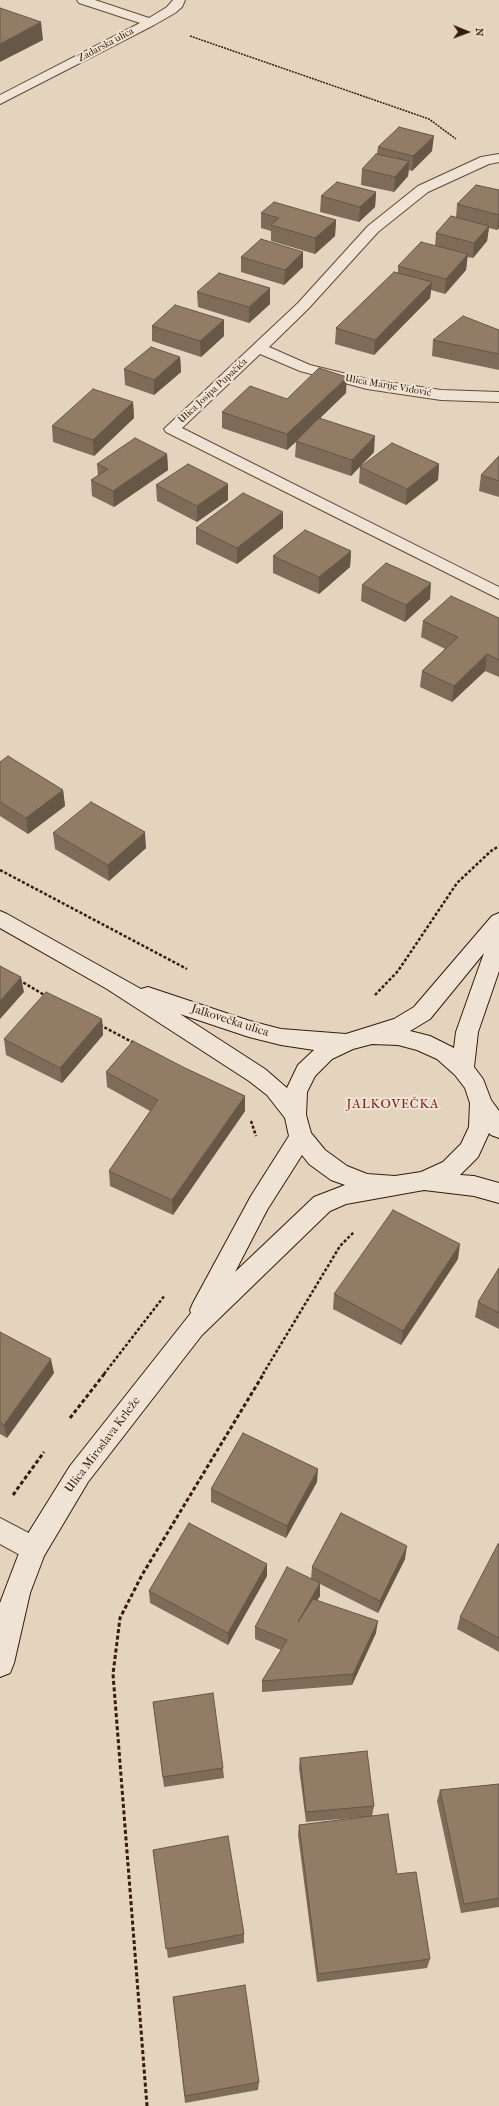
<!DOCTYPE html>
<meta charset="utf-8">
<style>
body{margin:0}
#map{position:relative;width:499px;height:2106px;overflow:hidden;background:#e5d4bd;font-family:"IM FELL French Canon",serif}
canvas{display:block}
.north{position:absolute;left:447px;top:12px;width:40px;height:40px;-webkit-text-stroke:3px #eee3d4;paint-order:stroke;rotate:91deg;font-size:11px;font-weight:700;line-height:16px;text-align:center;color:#381c08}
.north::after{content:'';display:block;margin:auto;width:14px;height:18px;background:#381c08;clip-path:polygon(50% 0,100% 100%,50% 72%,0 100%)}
</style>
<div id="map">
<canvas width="499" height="2106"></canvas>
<div class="north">N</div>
</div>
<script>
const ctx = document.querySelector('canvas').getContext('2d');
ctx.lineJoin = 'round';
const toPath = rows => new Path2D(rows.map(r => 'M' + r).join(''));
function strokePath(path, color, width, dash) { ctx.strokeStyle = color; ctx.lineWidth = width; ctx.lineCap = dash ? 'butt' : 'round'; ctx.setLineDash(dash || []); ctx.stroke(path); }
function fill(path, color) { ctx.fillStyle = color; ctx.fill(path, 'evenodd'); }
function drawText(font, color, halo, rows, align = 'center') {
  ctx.font = font + ' "IM FELL French Canon",serif'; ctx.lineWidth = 4; ctx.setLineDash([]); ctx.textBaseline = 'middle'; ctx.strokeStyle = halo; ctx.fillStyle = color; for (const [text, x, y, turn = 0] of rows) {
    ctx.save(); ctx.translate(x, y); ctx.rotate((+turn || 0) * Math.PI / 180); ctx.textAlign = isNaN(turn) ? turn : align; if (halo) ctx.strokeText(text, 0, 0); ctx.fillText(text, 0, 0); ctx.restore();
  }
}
const street = toPath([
 [77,0,95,0,149,18,167,7,173,0,185,0,182,7,175,13,154,25,0,104,0,95,140,23,79,3,77,0],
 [499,154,499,162,489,164,428,192,378,232,308,309,269,347,310,365,367,379,441,390,499,392,499,402,441,400,367,389,300,371,260,354,182,428,499,587,499,599,166,432,164,429,298,303,368,226,418,186,481,157,499,154],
 [0,1518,42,1540,46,1549,42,1558,33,1562,0,1544,0,1518]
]);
const secondary = toPath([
 [0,911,7,914,141,989,148,987,250,1021,281,1029,346,1034,394,1019,414,1007,492,916,499,913,499,971,478,1032,474,1067,483,1079,491,1100,499,1111,499,1138,491,1135,489,1133,478,1157,460,1175,474,1176,499,1183,499,1203,474,1196,424,1190,346,1204,330,1211,202,1335,88,1482,44,1556,30,1593,14,1663,10,1673,0,1677,0,1603,24,1540,70,1466,191,1313,190,1310,193,1303,251,1196,289,1136,285,1118,267,1095,249,1081,107,989,0,928,0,911],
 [484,953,456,1032,454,1048,430,1036,410,1031,430,1019,484,953],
 [180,1014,249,1037,281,1045,314,1050,298,1065,287,1088,265,1069,180,1014],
 [372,1044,398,1045,417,1050,437,1059,455,1075,465,1088,470,1103,469,1127,461,1144,443,1162,421,1172,395,1176,367,1174,347,1166,325,1150,311,1133,306,1115,307,1092,315,1076,332,1059,353,1049,372,1044],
 [302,1155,309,1164,331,1180,345,1185,314,1197,235,1272,267,1210,302,1155]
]);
strokePath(street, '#634a35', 2);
strokePath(secondary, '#381c08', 2);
strokePath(toPath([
 [190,36,429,119,456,139]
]), '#381c08', 1.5, [2, 1]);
strokePath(toPath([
 [0,870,187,969],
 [19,980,46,996],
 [375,995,398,971,457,883,491,851,499,846],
 [100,1025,134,1043],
 [251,1121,256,1136],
 [104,1374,165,1295],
 [263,1374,340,1246,354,1232]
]), '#381c08', 2.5, [3, 2]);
strokePath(toPath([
 [70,1418,105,1373],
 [13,1495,44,1452],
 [147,2106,113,1674,120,1618,142,1575,264,1373]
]), '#381c08', 3, [4, 2.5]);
fill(street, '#eee3d4');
fill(secondary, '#eee3d4');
fill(toPath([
 [378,147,432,151,412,171,409,170,408,176,394,192,361,185,362,169,377,154],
 [499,190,499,228,497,230,489,228,487,241,473,258,467,257,466,270,445,294,431,290,430,298,374,355,335,344,336,328,398,273,398,266,435,246,436,233,456,218,457,204],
 [376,192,375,207,359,222,320,212,321,196],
 [261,213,336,220,335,236,315,254,271,241,271,231,261,228],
 [303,252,303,267,284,285,241,272,241,257],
 [197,292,270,304,249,323,198,307],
 [224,320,224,336,201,357,152,341,152,326],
 [499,330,499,370,432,356,433,340],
 [180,357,181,372,154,395,125,385,124,369],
 [346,393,320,418,374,452,351,476,295,457,296,442,287,450,222,428,222,412,287,399],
 [133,402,134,418,94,456,53,442,52,426],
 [167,454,168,470,114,507,92,496,91,480,98,476,97,464],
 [499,456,499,497,479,491,481,475],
 [439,464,438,480,406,505,359,483,360,467],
 [156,485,228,500,197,522,157,501],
 [283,512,283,528,237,564,196,544,196,528],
 [351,551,350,567,319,594,273,573,273,556],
 [362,585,430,599,405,622,361,601],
 [499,618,499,677,485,671,452,702,420,687,422,671,445,649,421,637,423,621],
 [0,762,63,790,65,806,28,834,0,816],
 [53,833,146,848,109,881,55,849],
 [102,1019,103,1035,62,1083,6,1055,4,1039],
 [185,1068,245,1096,245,1111,173,1215,110,1186,109,1171,150,1111,107,1087,106,1072],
 [458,1259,401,1345,333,1309,334,1294],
 [499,1268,499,1329,475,1317,478,1302],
 [0,1332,54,1373,7,1438,0,1434],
 [317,1482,286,1538,211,1502,211,1489],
 [499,1544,499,1652,457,1629,460,1617],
 [405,1559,378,1613,320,1584,320,1596,317,1600,376,1633,352,1685,262,1692,262,1681,281,1650,255,1639,255,1627,311,1579,312,1567],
 [267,1564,267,1576,228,1645,150,1603,149,1591],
 [153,1702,223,1768,224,1778,164,1787],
 [300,1758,374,1806,372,1816,397,1874,430,1959,427,1968,317,1982,298,1835,299,1825,364,1817,306,1822,299,1768],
 [499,1784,499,1907,461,1913,437,1801,440,1790],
 [153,1850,244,1934,244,1943,168,1958],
 [173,1997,259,2082,258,2090,185,2103]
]), '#7e6b58');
fill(toPath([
 [41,22,43,40,0,62,0,44],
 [434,136,432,151,412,171,413,156],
 [409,161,408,176,394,192,395,177],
 [376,192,375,207,359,222,360,207],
 [499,214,499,228,497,230,499,215],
 [336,220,335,236,315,254,315,238],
 [489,226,487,241,473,258,474,243],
 [303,252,303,267,284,285,285,270],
 [468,254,466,270,445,294,446,279],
 [432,282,430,298,374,355,375,340],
 [270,288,270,304,249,323,249,307],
 [224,320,224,336,201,357,200,341],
 [180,357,181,372,154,395,154,380],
 [347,377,346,393,287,450,287,434],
 [133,402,134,418,94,456,93,440],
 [375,436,374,452,351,476,352,460],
 [167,454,168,470,114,507,113,491],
 [439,464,438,480,406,505,407,489],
 [228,484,228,500,197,522,197,506],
 [283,512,283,528,237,564,237,548],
 [351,551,350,567,319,594,319,577],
 [431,583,430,599,405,622,406,605],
 [487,654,485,671,452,702,454,686],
 [63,790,65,806,28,834,26,818],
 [145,832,146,848,109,881,108,865],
 [21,977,24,992,0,1019,0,1001],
 [102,1019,103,1035,62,1083,60,1068],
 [245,1096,245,1111,173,1215,172,1200],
 [460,1244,458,1259,401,1345,403,1331],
 [51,1359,54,1373,7,1438,4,1425],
 [318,1469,317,1482,286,1538,287,1526],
 [407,1546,405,1559,378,1613,380,1601],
 [267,1564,267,1576,228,1645,228,1633],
 [320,1583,320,1596,298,1634,298,1622],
 [378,1621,376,1633,352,1685,353,1674]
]), '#665747');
const building = toPath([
 [0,8,41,22,0,44,0,8],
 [399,127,434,136,413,156,378,147,399,127],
 [376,154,409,161,395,177,362,169,376,154],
 [337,182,376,192,360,207,321,196,337,182],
 [476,185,499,190,499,215,457,204,476,185],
 [274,202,336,220,315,238,271,225,279,218,261,213,274,202],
 [451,216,489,226,474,243,436,233,451,216],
 [261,239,303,252,285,270,241,257,261,239],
 [421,242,468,254,446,279,398,266,421,242],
 [394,272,432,282,375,340,336,328,394,272],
 [219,273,270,288,249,307,197,292,219,273],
 [175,305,224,320,200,341,152,326,175,305],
 [463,316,499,330,499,354,433,340,463,316],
 [151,347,180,357,154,380,124,369,151,347],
 [319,368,347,377,287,434,222,412,250,386,287,399,319,368],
 [93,389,133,402,93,440,52,426,93,389],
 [319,418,375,436,352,460,296,441,319,418],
 [135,438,167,454,113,491,91,480,108,469,97,464,135,438],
 [392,443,439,464,407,489,360,467,392,443],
 [499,456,499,481,481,475,499,456],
 [188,464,228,484,197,506,156,485,188,464],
 [243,493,283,512,237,548,196,528,243,493],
 [305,530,351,551,319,577,273,556,305,530],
 [386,563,431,583,406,605,362,585,386,563],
 [451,596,499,618,499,660,487,654,454,686,422,671,458,637,423,621,451,596],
 [8,756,63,790,26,818,0,802,0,762,8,756],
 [91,802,145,832,108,865,53,833,91,802],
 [0,966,21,977,0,1001,0,966],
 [46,992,102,1019,60,1068,4,1039,46,992],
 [133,1041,185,1068,245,1096,172,1200,109,1171,158,1100,106,1072,133,1041],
 [393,1210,460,1244,403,1331,334,1294,393,1210],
 [499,1268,499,1313,478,1302,499,1268],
 [0,1332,51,1359,4,1425,0,1422,0,1332],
 [243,1433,318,1469,287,1526,211,1489,243,1433],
 [341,1513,407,1546,380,1601,312,1567,341,1513],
 [189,1523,267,1564,228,1633,149,1591,189,1523],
 [498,1544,499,1544,499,1638,460,1617,498,1544],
 [287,1567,320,1583,298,1622,313,1599,378,1621,353,1674,262,1681,287,1640,255,1627,287,1567],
 [213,1693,223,1768,163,1777,153,1702,213,1693],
 [367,1751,374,1806,306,1812,300,1758,367,1751],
 [499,1784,499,1898,464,1904,440,1790,499,1784],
 [388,1814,397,1874,416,1872,430,1959,318,1974,299,1825,388,1814],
 [228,1836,244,1934,166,1949,153,1850,228,1836],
 [245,1985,259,2082,185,2096,173,1997,245,1985]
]);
fill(building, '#927c66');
strokePath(building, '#665747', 1);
drawText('10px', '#381c08', '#eee3d4', [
 ["Zadarska ulica",106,45,-28],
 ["Ulica Marije Vidović",388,386,10],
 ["Ulica Josipa Pupačića",213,391,-43]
]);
drawText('12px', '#381c08', '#eee3d4', [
 ["Jalkovečka ulica",230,1021,18],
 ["Ulica Miroslava Krleže",103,1445,-53]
]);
ctx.letterSpacing = '1px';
drawText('13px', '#7a1f14', '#eee3d4', [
 ["JALKOVEČKA",393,1105]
]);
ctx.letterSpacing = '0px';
</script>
